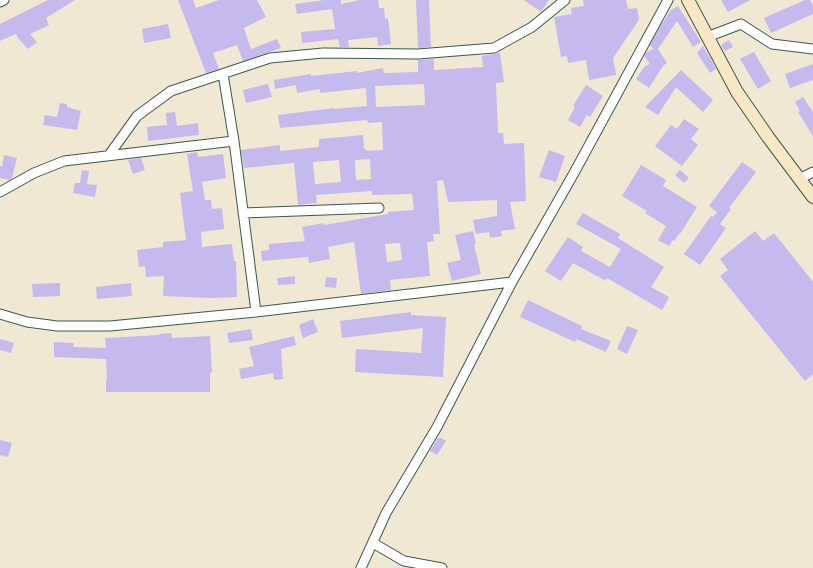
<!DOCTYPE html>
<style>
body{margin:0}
canvas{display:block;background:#f0e8d3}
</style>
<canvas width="813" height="568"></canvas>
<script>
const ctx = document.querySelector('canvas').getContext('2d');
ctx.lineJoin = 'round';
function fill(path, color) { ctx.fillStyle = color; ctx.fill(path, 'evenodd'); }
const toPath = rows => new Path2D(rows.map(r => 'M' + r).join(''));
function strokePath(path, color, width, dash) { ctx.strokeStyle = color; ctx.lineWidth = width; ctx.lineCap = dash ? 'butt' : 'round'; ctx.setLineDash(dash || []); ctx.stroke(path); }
fill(toPath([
 [48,0,75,0,46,18,49,25,30,34,37,42,28,49,18,38,16,34,0,41,0,24],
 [178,0,193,0,196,8,219,0,257,0,266,17,244,28,251,49,277,39,281,48,243,61,237,45,213,53,219,69,206,73],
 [324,0,341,0,341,4,360,0,378,0,379,8,384,8,385,19,388,18,391,44,378,46,377,37,348,40,349,47,340,47,338,39,302,43,301,32,335,29,332,9,297,14,295,4],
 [416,0,429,0,431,47,418,48],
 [524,0,549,0,541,12],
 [583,0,626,0,628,9,637,8,639,20,613,58,616,75,589,80,586,60,568,63,567,56,561,57,554,17,572,14,571,8,584,6],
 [721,0,750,0,728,12],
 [805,0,810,0,813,6,813,14,771,33,764,18],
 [678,6,701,42,693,47,677,21,658,49,667,63,663,66,649,88,636,79,644,67,650,64,644,56,646,53,653,49,650,45,660,27,671,10],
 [168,24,171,38,144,43,142,29],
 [729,40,733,47,725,51,721,45],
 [703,46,716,69,710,73,697,53],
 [754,52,771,81,758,89,740,59],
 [500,53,504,82,496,83,498,133,503,133,504,144,524,143,526,201,510,202,515,229,501,231,502,236,490,238,489,232,476,234,473,220,497,216,497,200,448,202,443,180,437,181,440,234,433,234,434,241,427,242,430,276,390,280,391,290,361,294,354,242,328,247,330,259,309,263,308,257,262,261,261,251,269,250,269,244,305,241,302,227,323,223,324,225,388,214,388,212,414,210,412,194,372,195,372,191,316,195,317,203,298,205,294,163,244,168,241,150,280,145,280,151,319,147,319,139,363,135,364,149,366,149,366,151,383,150,382,122,368,123,367,120,280,128,278,115,334,108,334,109,367,106,366,88,320,93,320,89,297,93,296,85,275,89,274,80,311,74,311,76,357,71,357,73,383,68,384,73,418,72,418,60,434,59,434,70,483,67,482,56],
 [424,84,425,105,376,107,375,86],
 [370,159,371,179,356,180,355,160],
 [339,160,341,182,315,184,313,162],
 [400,243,402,260,387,262,385,244],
 [813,64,813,80,790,88,785,74],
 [681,70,713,100,703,112,676,87,658,115,645,107],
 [268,84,272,97,246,103,243,90],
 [586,85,603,96,590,117,587,115,580,127,568,120,575,107,573,106],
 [803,97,813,112,813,136,798,112,800,111,795,102],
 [60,103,67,104,67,107,81,111,77,130,43,125,45,115,57,117],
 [175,112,177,126,198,123,199,135,148,141,147,127,167,125,166,113],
 [684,119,699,129,691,139,698,145,682,166,655,146,671,125,677,129],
 [549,150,565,156,556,182,539,177],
 [197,152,198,157,223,154,226,178,202,182,205,200,211,200,212,209,222,208,224,229,201,232,202,247,232,244,234,261,236,261,237,297,211,298,163,296,164,276,146,277,145,266,139,267,137,250,163,247,163,242,186,240,180,193,193,191,187,154],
 [4,155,17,158,12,178,9,180,0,178,0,166,2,166],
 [141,158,145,170,133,174,128,160],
 [742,162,756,172,729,208,731,209,720,224,726,228,700,265,684,254,711,216,713,217,717,212,709,206],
 [641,165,666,180,663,186,697,207,680,234,679,234,674,241,673,240,669,246,658,240,666,226,645,213,647,211,622,196],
 [82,170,89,171,87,184,97,185,95,197,73,193,75,183,80,183],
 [680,170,689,178,684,183,675,175],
 [583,213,620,234,618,238,664,267,651,287,669,297,662,310,607,278,606,281,573,263,561,281,545,271,568,237,583,247,581,251,610,267,621,249,576,224],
 [473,231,476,244,474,245,481,274,452,281,447,263,461,260,455,235],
 [755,231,763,241,774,233,813,282,813,374,805,381,720,276,728,270,720,259],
 [295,276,295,284,278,285,277,278],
 [326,277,337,278,336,288,325,287],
 [60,283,60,296,33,297,32,284],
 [131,283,132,296,97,299,96,287],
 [528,300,582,326,581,329,611,341,606,352,576,339,575,342,520,317],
 [411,312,411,315,446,317,443,377,355,372,356,349,421,353,423,328,342,338,340,321],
 [313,319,318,332,303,338,299,325],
 [627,326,638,330,627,354,617,349],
 [251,329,253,340,229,343,227,333],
 [171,333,172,338,210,336,212,372,210,373,210,392,106,392,106,380,107,380,106,359,54,357,54,342,74,343,73,347,106,348,105,338,159,335,159,334],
 [294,336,296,345,281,349,283,379,274,380,273,373,241,379,239,369,254,366,249,347],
 [0,339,14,343,11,353,0,350],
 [438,438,441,438,446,441,437,455,430,451],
 [0,440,12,443,8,457,0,455]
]), '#c6b9ed');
const street = toPath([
 [0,2,4,0],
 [707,37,741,24,772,44,813,49],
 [223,74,234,141,256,312],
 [109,155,137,116,171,91,270,58,323,53,418,54,494,48,532,27,565,0],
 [799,179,813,172],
 [0,192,34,173,64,161,234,141],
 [243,213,379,208],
 [0,314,27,322,57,326,110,326,256,312,512,282],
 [373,543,404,561,442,568],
 [361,568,386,513,437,427,512,282,574,173,668,0]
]);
const secondary = toPath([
 [688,0,737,92,768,137,813,197]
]);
strokePath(street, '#3e574c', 11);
strokePath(secondary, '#3e574c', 14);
strokePath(street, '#fff', 9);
strokePath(secondary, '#f7e8c3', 12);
</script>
